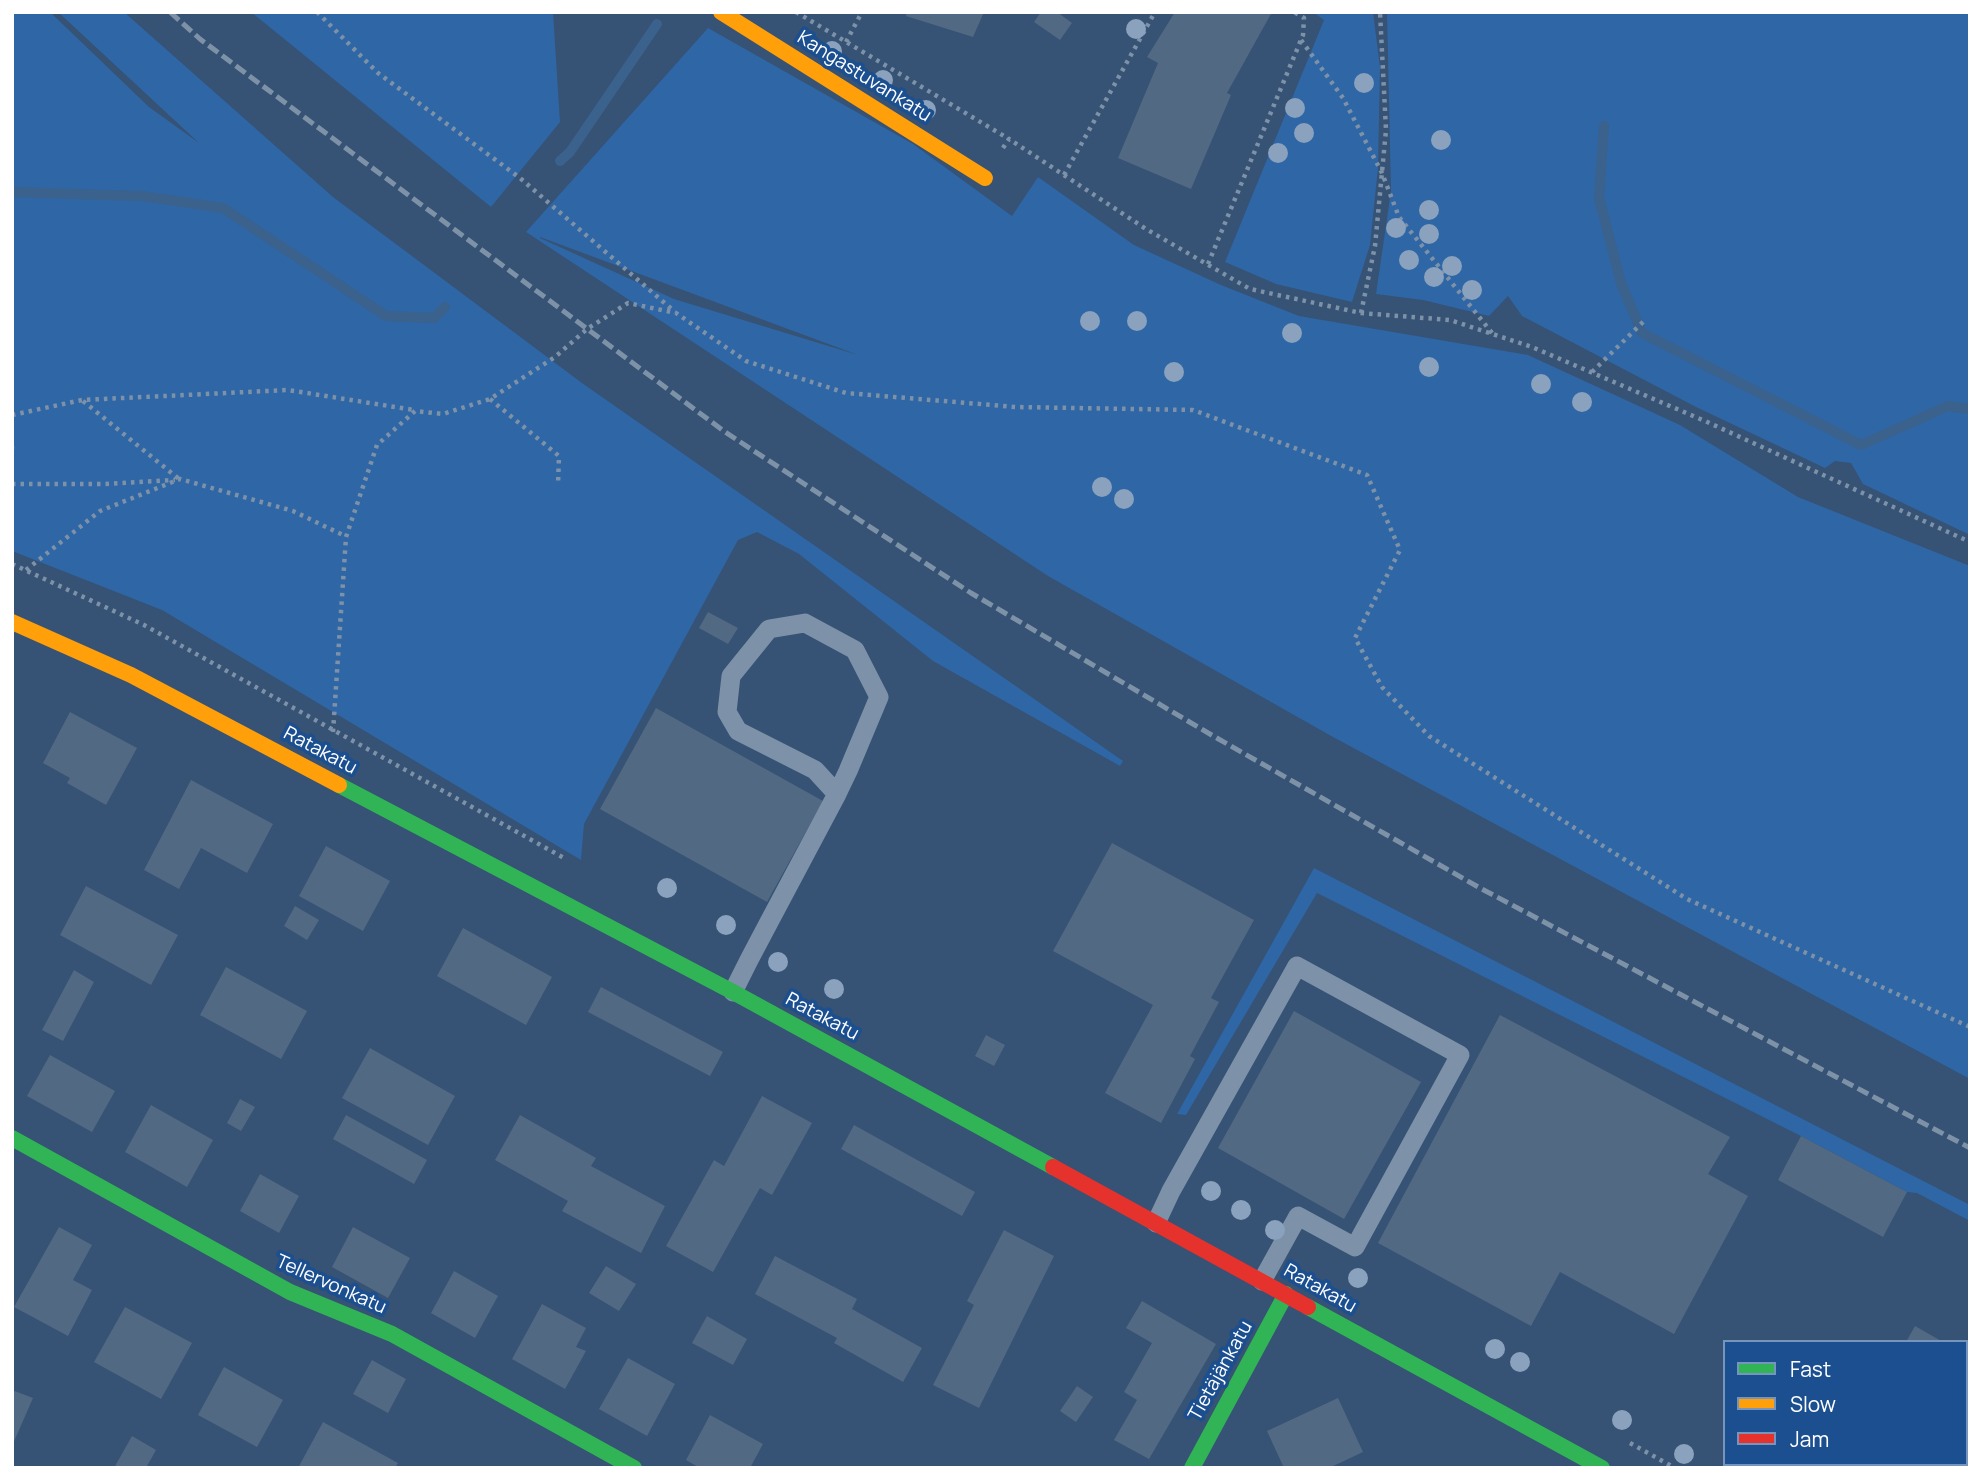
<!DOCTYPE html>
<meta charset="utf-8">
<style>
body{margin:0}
#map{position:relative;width:1982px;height:1480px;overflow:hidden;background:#365274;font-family:Manrope,sans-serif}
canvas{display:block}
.frame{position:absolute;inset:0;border:14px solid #fff;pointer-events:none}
.legend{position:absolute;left:1723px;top:1340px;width:245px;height:126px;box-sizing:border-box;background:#1b4f8f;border:2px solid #7695bc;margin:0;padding:9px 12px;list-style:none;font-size:21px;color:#fff}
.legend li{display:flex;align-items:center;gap:14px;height:35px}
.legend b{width:35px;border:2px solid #7695bc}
</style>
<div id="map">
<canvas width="1982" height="1480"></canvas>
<div class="frame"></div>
<ul class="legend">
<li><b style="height:9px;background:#30b455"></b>Fast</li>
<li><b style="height:9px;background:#ff9f0a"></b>Slow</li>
<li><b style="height:9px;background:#e5322d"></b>Jam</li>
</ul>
</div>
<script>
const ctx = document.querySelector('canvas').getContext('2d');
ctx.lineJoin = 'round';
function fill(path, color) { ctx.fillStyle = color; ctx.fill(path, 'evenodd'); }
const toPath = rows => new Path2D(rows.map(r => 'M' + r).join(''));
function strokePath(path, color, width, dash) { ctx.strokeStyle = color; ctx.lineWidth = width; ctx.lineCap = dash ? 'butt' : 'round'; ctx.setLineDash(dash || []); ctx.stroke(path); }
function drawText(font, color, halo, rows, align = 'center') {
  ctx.font = font + ' Manrope,sans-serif'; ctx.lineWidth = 7; ctx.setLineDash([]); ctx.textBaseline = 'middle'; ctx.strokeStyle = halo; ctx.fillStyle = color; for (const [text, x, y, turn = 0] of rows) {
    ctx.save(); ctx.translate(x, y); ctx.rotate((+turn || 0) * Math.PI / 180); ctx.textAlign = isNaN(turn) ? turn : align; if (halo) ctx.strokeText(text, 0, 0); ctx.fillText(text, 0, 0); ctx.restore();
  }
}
fill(toPath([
 [12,12,50,12,149,107,199,143,58,12,124,12,333,197,582,383,1123,761,1120,766,933,661,799,554,757,532,738,540,584,824,581,860,162,610,12,551],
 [251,12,553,12,560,122,491,207],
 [1313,12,1373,12,1380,67,1378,168,1370,245,1352,302,1276,284,1225,262,1324,20],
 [1387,12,1970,12,1970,535,1863,484,1851,463,1835,461,1825,468,1696,407,1522,316,1508,296,1489,316,1423,300,1376,294,1391,191],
 [708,28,913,144,1012,216,1038,177,1134,245,1221,285,1299,316,1528,355,1680,425,1798,497,1970,566,1970,1079,1333,737,1048,576,526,232],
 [540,238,540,237,858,355,674,299],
 [1314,868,1970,1205,1970,1221,1917,1193,1907,1192,1801,1136,1317,893,1186,1115,1177,1114]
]), '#2f66a5');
strokePath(toPath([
 [1604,126,1599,198,1621,283,1642,333,1861,445,1948,406,1970,409],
 [560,161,570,152,657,24],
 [12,192,142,196,223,208,386,316,434,318,445,307]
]), '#3b618d', 10);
fill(toPath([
 [907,12,984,12,973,37,906,16],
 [1041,12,1057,12,1072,23,1060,40,1034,22],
 [1175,12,1272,12,1227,93,1231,95,1191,189,1118,158,1158,63,1147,57],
 [708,612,738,628,728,644,699,628],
 [656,708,823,801,767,902,600,809],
 [70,712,137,748,106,805,67,783,70,778,43,763],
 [191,780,273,824,247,873,201,848,179,889,144,870],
 [1112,843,1254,920,1211,998,1219,1002,1190,1056,1195,1059,1161,1123,1105,1093,1153,1005,1053,951],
 [326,846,390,881,363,931,299,896],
 [86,886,178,935,151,985,60,935],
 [295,906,319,920,307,940,284,926],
 [463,928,552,977,526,1025,437,976],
 [226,967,307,1011,281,1059,200,1015],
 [74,970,94,982,63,1041,42,1030],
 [601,987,723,1052,710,1076,588,1012],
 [1294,1011,1421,1082,1344,1219,1218,1148],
 [1500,1015,1730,1137,1708,1174,1748,1196,1674,1334,1560,1272,1531,1326,1378,1243],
 [986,1035,1005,1045,994,1066,975,1056],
 [370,1048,455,1096,428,1145,342,1098],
 [50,1055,115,1091,92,1132,27,1096],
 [762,1096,812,1123,772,1195,760,1188,713,1272,666,1246,714,1160,724,1166],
 [240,1099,255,1107,241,1131,227,1123],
 [151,1105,213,1140,187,1187,125,1152],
 [346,1115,427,1160,414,1184,333,1139],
 [520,1115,596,1158,591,1166,665,1206,641,1253,562,1211,568,1201,495,1160],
 [854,1125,975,1192,962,1216,841,1149],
 [1801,1136,1907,1192,1883,1237,1778,1180],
 [260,1174,299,1196,279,1233,240,1211],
 [59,1227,92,1245,73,1280,92,1290,68,1336,14,1307],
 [353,1227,410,1258,388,1298,332,1267],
 [1004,1230,1054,1256,979,1408,933,1385,974,1305,967,1301],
 [775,1256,857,1299,852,1309,922,1348,903,1382,834,1343,837,1338,755,1294],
 [606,1266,636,1284,619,1311,589,1293],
 [454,1271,498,1296,475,1338,431,1313],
 [1142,1301,1216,1344,1149,1459,1114,1440,1137,1400,1124,1392,1152,1343,1126,1328],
 [542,1304,586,1328,576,1347,586,1351,565,1389,512,1359],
 [125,1307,192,1343,161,1399,94,1362],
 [707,1316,747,1339,733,1365,692,1343],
 [1915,1326,1943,1342,1906,1342],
 [1966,1355,1970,1357,1970,1403,1966,1410],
 [628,1358,675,1384,647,1436,599,1409],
 [372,1360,406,1379,388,1413,353,1394],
 [224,1367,283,1400,257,1447,198,1415],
 [1077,1386,1093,1397,1076,1422,1060,1411],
 [12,1390,33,1398,12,1446],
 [1338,1398,1363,1452,1329,1468,1284,1468,1267,1431],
 [710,1415,763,1444,750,1468,700,1468,686,1460],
 [323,1422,398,1463,395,1468,298,1468],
 [132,1436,156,1450,146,1468,114,1468],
 [1860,1464,1936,1464,1934,1468,1867,1468]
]), '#526984');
strokePath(toPath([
 [317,12,378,73,520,178,675,312],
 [796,12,1009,139],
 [1301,40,1343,98,1382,173,1399,217,1492,333],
 [846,42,862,12],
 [1003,148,1009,139,1146,229,1250,289,1361,313,1450,320,1532,347,1705,421,1970,542],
 [1064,175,1155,12],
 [1208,264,1303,35,1304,18,1294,12],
 [1361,313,1375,246,1386,130,1380,12],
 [1592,372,1644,321],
 [490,399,559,456,558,485],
 [83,401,179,479],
 [12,415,82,400,288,390,414,410],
 [12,446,12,450],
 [12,484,105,484,175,480],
 [12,564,144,625,564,858],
 [26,570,100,511,180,479,293,511,345,536],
 [333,732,346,537,377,445,415,411,443,414,490,399,555,357,587,329,628,303,676,313,746,361,846,393,1016,407,1193,410,1367,475,1400,550,1355,638,1382,687,1429,736,1687,899,1970,1027],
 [1630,1443,1675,1468]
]), '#7d92a8', 4.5, [3.5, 5]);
strokePath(toPath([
 [733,992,749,960,768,924,837,794,848,771,879,697,855,650,805,623,769,629,731,676,727,712,738,731,815,770,837,794],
 [1156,1223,1171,1191,1297,966,1460,1055,1355,1247,1298,1216,1262,1281]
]), '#7d92a8', 19);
strokePath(toPath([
 [339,785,733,992,1053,1167],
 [12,1138,290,1292,392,1334,634,1468],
 [1308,1307,1602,1468],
 [1192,1468,1286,1294]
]), '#30b455', 16);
strokePath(toPath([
 [721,12,985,178],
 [12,622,131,675,339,785]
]), '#ff9f0a', 16);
strokePath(toPath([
 [1053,1167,1308,1307]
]), '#e5322d', 16);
strokePath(toPath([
 [170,12,200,39,725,432,971,593,1215,737,1480,888,1970,1148]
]), '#7e92a7', 5, [12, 5]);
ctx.fillStyle = '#8aa2be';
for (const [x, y] of [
 [1136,29],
 [832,51],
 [883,80],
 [1364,83],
 [1295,108],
 [926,110],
 [1304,133],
 [1441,140],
 [1278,153],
 [1429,210],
 [1396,228],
 [1429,234],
 [1409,260],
 [1452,266],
 [1434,277],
 [1472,290],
 [1090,321],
 [1137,321],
 [1292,333],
 [1429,367],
 [1174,372],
 [1541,384],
 [1582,402],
 [1102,487],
 [1124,499],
 [667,888],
 [726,925],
 [778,962],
 [834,989],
 [1211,1191],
 [1241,1210],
 [1275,1230],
 [1358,1278],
 [1495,1349],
 [1520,1362],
 [1622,1420],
 [1684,1454]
]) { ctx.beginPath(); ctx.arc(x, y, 10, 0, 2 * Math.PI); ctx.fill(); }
drawText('19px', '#fff', '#1b4f8f', [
 ["Kangastuvankatu",864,77,32],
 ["Ratakatu",320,751,28],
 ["Ratakatu",822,1017,28],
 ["Tellervonkatu",331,1285,24],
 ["Ratakatu",1320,1289,29],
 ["Tietäjänkatu",1221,1371,-61]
]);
</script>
